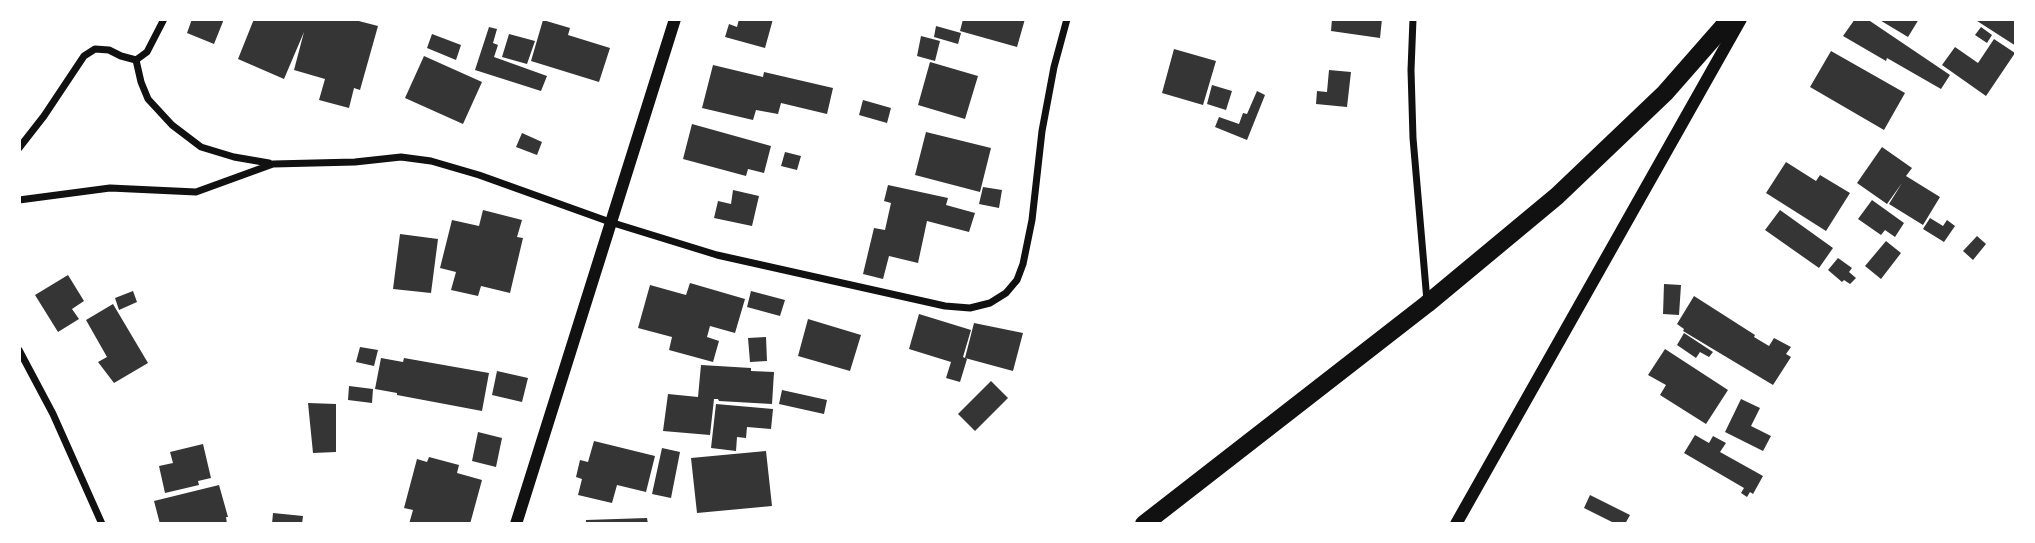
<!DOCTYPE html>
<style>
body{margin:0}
#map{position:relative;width:2035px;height:543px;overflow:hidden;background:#fff;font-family:Roboto,sans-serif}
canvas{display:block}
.frame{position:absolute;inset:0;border:21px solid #fff;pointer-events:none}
</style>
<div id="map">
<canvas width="2035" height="543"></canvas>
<div class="frame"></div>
</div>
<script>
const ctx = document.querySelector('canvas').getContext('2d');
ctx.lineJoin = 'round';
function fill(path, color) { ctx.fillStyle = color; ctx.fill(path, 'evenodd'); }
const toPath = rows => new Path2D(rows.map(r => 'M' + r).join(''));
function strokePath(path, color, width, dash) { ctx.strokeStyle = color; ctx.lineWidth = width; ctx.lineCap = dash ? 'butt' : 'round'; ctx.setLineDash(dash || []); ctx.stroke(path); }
fill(toPath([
 [192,19,224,19,214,44,187,33],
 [254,19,351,19,378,26,360,90,354,88,349,108,319,100,325,79,294,70,304,32,284,79,238,59],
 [739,19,773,19,765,48,725,37,729,24,737,27],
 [963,19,1025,19,1017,47,960,31],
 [1332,19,1382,19,1380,38,1331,31],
 [1855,19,1867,19,1950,75,1941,89,1887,58,1886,61,1843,36],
 [1878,19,1919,19,1908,37],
 [1974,19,2016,19,2016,46],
 [543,20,570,28,568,35,610,48,599,82,531,61],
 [936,26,961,33,958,44,934,37],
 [489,27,497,29,493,43,498,45,494,57,547,76,541,91,475,70],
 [1981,27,1992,35,1987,43,1975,35],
 [432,34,461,45,456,60,427,48],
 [509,34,535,41,527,64,502,57],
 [921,36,940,41,935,61,917,56],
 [1994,39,2015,53,1986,96,1942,65,1955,47,1978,63],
 [1174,49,1216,61,1203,105,1162,93],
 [1831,51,1905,93,1884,130,1810,87],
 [424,56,482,82,463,124,405,98],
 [930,62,978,76,965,119,918,105],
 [713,65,763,77,764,72,833,88,827,114,781,103,778,114,756,110,753,120,702,108],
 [1329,70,1351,72,1347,107,1316,104,1317,91,1327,92],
 [1212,85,1232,91,1226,110,1207,104],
 [1257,91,1265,95,1247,140,1215,127,1219,117,1239,124,1243,113,1247,114],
 [863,100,891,108,887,123,859,115],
 [692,124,771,146,764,173,748,169,746,176,683,159],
 [926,132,991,148,980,192,915,175],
 [522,133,542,142,537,155,516,147],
 [1882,147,1912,168,1906,176,1940,197,1923,225,1889,204,1902,183,1887,204,1857,183],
 [785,152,801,156,797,170,781,166],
 [1786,162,1816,181,1820,175,1850,193,1826,231,1766,193],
 [888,185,948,198,946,205,975,213,969,232,927,221,918,263,889,256,883,279,863,274,874,228,885,230,891,203,884,201],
 [983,187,1002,190,999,208,979,204],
 [733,190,759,196,752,226,714,218,718,201,731,204],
 [1872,200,1904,223,1895,237,1885,230,1881,235,1858,219],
 [483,210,522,220,517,237,523,238,510,293,481,286,478,296,451,290,456,272,440,268,452,220,479,226],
 [1780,210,1833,248,1819,268,1765,230],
 [1930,218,1943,226,1947,220,1955,226,1944,242,1923,229],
 [400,234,438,239,431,293,393,289],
 [1977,236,1986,244,1973,260,1963,251],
 [1886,241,1901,253,1881,279,1865,266],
 [1838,258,1852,268,1849,272,1856,278,1850,284,1844,280,1842,282,1828,270],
 [68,275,84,301,72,309,79,319,58,332,35,295],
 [690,283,745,299,735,333,710,326,707,337,719,341,713,362,669,350,672,337,638,328,650,285,686,295],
 [1664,284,1681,285,1679,315,1663,314],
 [133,291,137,302,119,310,115,298],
 [751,291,785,300,780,316,747,307],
 [1694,296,1755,335,1754,337,1769,346,1774,338,1791,347,1786,354,1791,357,1773,385,1683,331,1684,329,1677,324],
 [113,304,148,363,114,383,98,362,107,357,86,320],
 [919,314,971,330,963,357,967,359,960,382,946,378,951,362,909,349],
 [808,319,861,335,850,371,798,356],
 [974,323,1023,333,1013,371,965,358],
 [1684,333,1713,352,1709,357,1700,352,1696,358,1677,345],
 [766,337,767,361,750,362,748,338],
 [360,347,378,350,374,366,356,362],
 [1665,349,1728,390,1706,424,1660,395,1666,385,1648,375],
 [381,358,403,362,404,358,489,373,482,411,397,395,397,393,375,389],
 [701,365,751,368,751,371,774,372,772,404,719,401,718,399,714,399,710,435,663,431,668,394,698,397],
 [497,371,528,378,522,402,492,395],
 [991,381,1008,398,975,431,958,414],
 [349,386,373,389,372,403,348,400],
 [782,390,827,400,824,414,779,404],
 [1741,399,1760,408,1751,426,1771,436,1763,451,1725,432],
 [308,403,336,404,336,452,313,453],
 [716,404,773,409,771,429,747,427,746,438,737,437,736,451,711,448],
 [478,432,502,438,496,467,472,461],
 [1695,435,1709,443,1713,436,1726,443,1720,452,1763,476,1753,494,1750,492,1747,497,1741,493,1744,488,1684,453],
 [594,441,655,456,646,492,617,485,612,503,578,495,582,479,576,477,580,460,588,462],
 [203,444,211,478,198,481,199,485,165,493,159,466,173,463,170,452],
 [662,448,680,452,671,498,652,494],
 [766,451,772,506,697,513,691,458],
 [429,457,459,465,457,473,482,480,470,524,409,524,413,510,404,508,417,459,427,462],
 [219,485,228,517,226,517,227,524,160,524,154,501],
 [1590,495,1630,515,1625,524,1616,524,1584,508],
 [273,513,303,516,302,524,272,524],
 [647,518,648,524,586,524,586,520]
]), '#353535');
strokePath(toPath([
 [1413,19,1411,70,1413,138,1427,301],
 [136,60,141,82,148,99,172,125,201,147,234,157,269,163],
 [19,148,44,116,84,56,95,49,109,50,121,56,136,60,147,52,164,19],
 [19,200,110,188,196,192,273,164,355,162,401,157,431,161,479,175,610,222,717,255,945,306,970,308,990,303,1006,293,1017,280,1023,264,1032,220,1042,131,1054,67,1067,19],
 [19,350,53,414,102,524]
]), '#111', 7);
strokePath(toPath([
 [516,524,675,19],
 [1456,524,1741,19]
]), '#111', 12);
strokePath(toPath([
 [1144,524,1427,304,1557,196,1665,93,1730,19]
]), '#111', 18);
</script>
